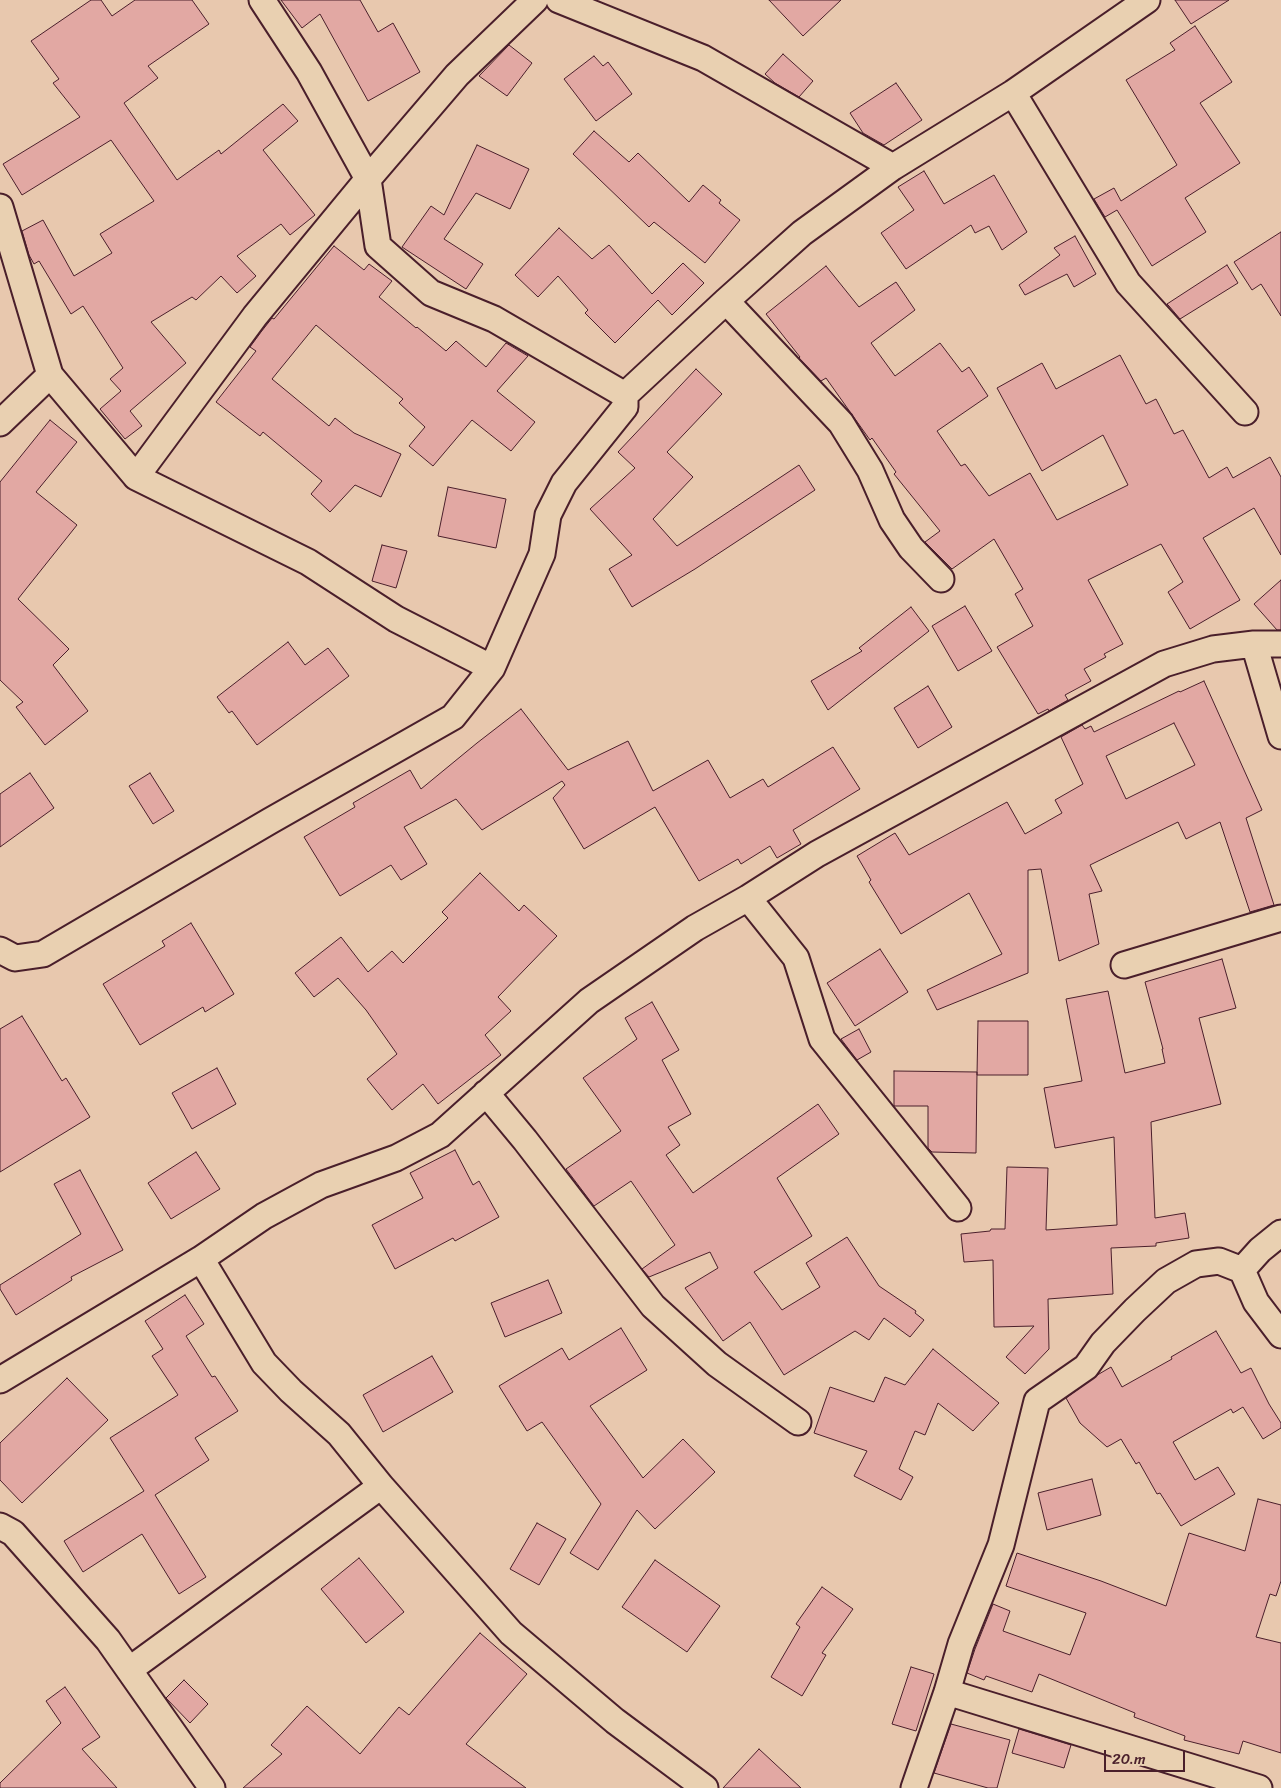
<!DOCTYPE html>
<style>
body{margin:0}
#map{position:relative;width:1281px;height:1788px;overflow:hidden;background:#e8c8ae;font-family:Sriracha,sans-serif}
canvas{display:block}
.scale{position:absolute;left:1104px;top:1750px;width:81px;height:22px;box-sizing:border-box;border:2px solid #4a1f2b;border-top:0;padding-left:6px;font-size:15px;line-height:18px;white-space:nowrap;color:#4a1f2b;-webkit-text-stroke:4px #e9d0b1;paint-order:stroke}
</style>
<div id="map">
<canvas width="1281" height="1788"></canvas>
<div class="scale">20 m</div>
</div>
<script>
const ctx = document.querySelector('canvas').getContext('2d');
ctx.lineJoin = 'round';
function fill(path, color) { ctx.fillStyle = color; ctx.fill(path, 'evenodd'); }
const toPath = rows => new Path2D(rows.map(r => 'M' + r).join(''));
function strokePath(path, color, width, dash) { ctx.strokeStyle = color; ctx.lineWidth = width; ctx.lineCap = dash ? 'butt' : 'round'; ctx.setLineDash(dash || []); ctx.stroke(path); }
const building = toPath([
 [91,0,101,0,112,16,135,0,192,0,209,24,148,66,158,78,124,103,177,180,219,150,221,154,283,104,298,121,263,150,315,215,290,235,281,224,237,256,256,276,237,293,221,276,196,300,192,297,151,322,186,363,130,411,142,426,125,439,100,409,121,391,110,379,123,368,83,306,71,314,39,261,34,264,29,255,22,231,43,220,74,276,112,253,100,234,154,201,111,140,22,195,3,164,80,117,53,83,59,79,31,41,91,0],
 [281,0,360,0,378,32,393,23,420,72,368,101,320,14,302,28,281,0],
 [769,0,841,0,803,36,769,0],
 [1175,0,1229,0,1191,24,1175,0],
 [1195,26,1232,82,1200,103,1240,163,1185,198,1206,232,1152,266,1117,210,1105,217,1094,199,1114,188,1121,201,1177,165,1126,80,1175,50,1170,43,1195,26],
 [509,45,532,63,507,96,479,76,509,45],
 [783,54,813,81,799,97,775,83,765,74,783,54],
 [594,56,603,66,608,62,632,94,596,121,564,79,594,56],
 [896,83,922,120,884,145,863,133,850,113,896,83],
 [594,131,629,162,638,153,689,202,703,185,721,200,719,203,740,220,705,263,654,222,649,227,573,154,594,131],
 [477,145,529,169,510,209,476,193,444,239,483,264,466,289,402,247,431,206,444,215,477,145],
 [924,171,944,204,994,175,1027,232,1002,250,989,226,975,233,971,225,906,269,881,233,914,210,898,187,924,171],
 [559,228,592,259,609,245,652,294,683,263,704,283,672,315,658,300,615,343,585,313,588,310,558,276,538,297,515,275,559,228],
 [1281,232,1281,316,1261,284,1252,290,1234,262,1281,232],
 [1075,236,1096,274,1074,287,1067,274,1025,295,1019,285,1060,255,1054,248,1075,236],
 [334,246,364,270,369,264,392,281,379,297,416,328,417,327,446,351,456,341,486,367,506,343,528,356,497,391,535,422,511,451,472,420,433,466,409,446,425,427,399,403,403,399,316,325,272,379,329,426,335,418,354,433,401,454,381,497,355,485,330,512,311,494,322,481,263,432,260,436,216,402,256,351,250,347,261,332,272,318,274,319,334,246],
 [1227,265,1238,283,1180,319,1169,306,1167,304,1227,265],
 [826,266,859,307,896,282,915,310,871,343,895,376,940,343,962,372,969,367,988,396,937,431,961,466,965,464,989,496,1030,473,1057,520,1128,485,1103,435,1042,471,997,388,1042,363,1056,389,1120,355,1146,404,1156,399,1174,434,1183,430,1209,478,1227,467,1233,478,1270,457,1281,477,1281,555,1254,508,1203,538,1240,600,1190,629,1168,592,1183,582,1161,544,1088,580,1123,644,1104,654,1106,657,1084,669,1091,681,1065,695,1068,700,1049,711,1048,709,1038,714,997,647,1033,626,1015,594,1023,589,994,539,952,569,925,542,940,531,894,474,896,472,872,438,870,440,826,378,821,381,799,358,800,357,766,314,826,266],
 [696,369,722,394,667,452,693,477,653,519,677,546,799,465,815,490,695,569,632,607,609,569,632,555,590,509,635,468,618,452,696,369],
 [50,420,77,442,36,492,77,525,18,599,69,649,53,665,88,711,45,745,16,707,23,702,0,680,0,482,50,420],
 [448,487,506,499,496,548,438,536,448,487],
 [382,545,407,551,396,588,372,581,382,545],
 [1281,580,1281,630,1277,630,1254,604,1281,580],
 [965,606,992,651,958,671,932,626,965,606],
 [911,607,929,631,828,710,811,681,862,651,859,648,911,607],
 [288,642,305,665,328,648,349,676,257,745,232,711,229,713,217,697,288,642],
 [1204,681,1262,810,1246,818,1274,905,1250,912,1220,822,1186,839,1178,822,1090,865,1102,891,1089,894,1099,944,1059,961,1041,869,1028,870,1028,973,937,1010,927,990,1002,954,969,893,901,934,869,882,871,880,857,856,895,833,909,855,1007,802,1025,834,1062,813,1055,800,1083,784,1061,737,1082,725,1085,729,1091,726,1094,732,1179,691,1180,692,1204,681],
 [1174,723,1195,765,1126,799,1106,756,1174,723],
 [928,686,952,727,918,748,894,708,928,686],
 [521,709,568,770,628,741,653,791,708,760,730,798,763,779,768,787,833,747,860,789,793,830,801,844,777,858,770,846,741,864,738,859,699,881,655,807,584,849,553,798,565,785,562,781,482,830,456,799,404,827,427,864,401,880,391,865,340,896,304,837,355,807,353,803,410,770,421,789,477,743,521,709],
 [30,773,54,808,0,847,0,794,30,773],
 [150,773,174,811,153,824,129,786,150,773],
 [480,873,519,911,524,905,557,936,498,997,511,1011,485,1035,501,1055,438,1104,423,1084,392,1110,367,1079,397,1054,366,1010,338,978,314,997,295,973,341,937,368,972,392,951,403,963,448,918,442,912,480,873],
 [191,923,234,994,205,1012,203,1007,140,1045,103,984,165,946,162,941,191,923],
 [880,949,908,992,855,1026,827,983,880,949],
 [1222,959,1236,1008,1199,1018,1221,1104,1151,1122,1155,1218,1185,1213,1189,1238,1156,1243,1156,1246,1111,1248,1113,1294,1048,1299,1049,1349,1025,1374,1006,1357,1034,1326,994,1327,993,1260,964,1262,961,1234,990,1231,991,1229,1005,1229,1007,1167,1048,1168,1046,1230,1117,1225,1114,1137,1055,1148,1044,1088,1082,1081,1066,999,1108,991,1125,1073,1165,1063,1162,1049,1163,1049,1145,982,1222,959],
 [652,1002,679,1050,662,1060,691,1114,668,1127,680,1145,666,1155,693,1193,818,1104,839,1134,777,1178,812,1236,754,1272,782,1310,820,1287,806,1263,847,1237,879,1286,916,1311,915,1313,924,1320,910,1337,884,1318,869,1340,855,1331,784,1375,750,1322,723,1341,685,1288,718,1268,710,1252,649,1277,642,1269,675,1245,631,1181,594,1206,566,1169,621,1131,583,1078,637,1039,625,1018,652,1002],
 [22,1016,62,1081,66,1078,90,1117,0,1172,0,1029,22,1016],
 [978,1021,1028,1021,1028,1075,977,1075,978,1021],
 [859,1029,871,1052,857,1060,841,1039,859,1029],
 [217,1068,236,1104,192,1129,172,1093,217,1068],
 [894,1071,977,1072,976,1153,932,1152,928,1148,928,1106,894,1106,894,1071],
 [455,1150,473,1185,479,1181,499,1217,455,1241,453,1238,395,1269,372,1225,423,1198,410,1173,455,1150],
 [196,1152,220,1189,171,1219,148,1183,196,1152],
 [80,1170,123,1250,71,1277,72,1280,16,1315,0,1289,0,1285,81,1234,54,1184,80,1170],
 [548,1280,562,1313,505,1337,491,1303,548,1280],
 [185,1295,204,1324,186,1336,212,1377,215,1376,238,1411,195,1438,209,1460,155,1495,206,1577,179,1594,142,1534,83,1572,64,1541,144,1491,110,1438,178,1395,152,1356,163,1349,145,1321,185,1295],
 [621,1328,647,1370,590,1406,643,1478,683,1439,715,1472,655,1529,637,1510,598,1570,570,1553,601,1504,542,1422,527,1431,499,1386,562,1348,569,1360,621,1328],
 [1216,1331,1241,1373,1251,1368,1269,1404,1281,1423,1281,1428,1263,1439,1243,1407,1233,1413,1231,1409,1173,1442,1195,1480,1218,1467,1235,1494,1181,1526,1160,1493,1157,1494,1139,1462,1136,1464,1121,1439,1107,1447,1080,1423,1066,1398,1099,1374,1111,1367,1122,1387,1172,1359,1171,1357,1216,1331],
 [933,1349,999,1403,973,1431,938,1403,925,1435,915,1431,899,1469,913,1477,901,1500,854,1476,867,1451,814,1433,830,1387,874,1402,885,1377,905,1385,933,1349],
 [432,1356,453,1392,383,1432,363,1395,432,1356],
 [67,1378,108,1420,22,1503,0,1480,0,1443,67,1378],
 [1092,1479,1101,1515,1047,1530,1038,1493,1092,1479],
 [1258,1499,1281,1505,1281,1581,1276,1596,1270,1594,1256,1637,1281,1643,1281,1753,1243,1741,1239,1754,1184,1740,1185,1736,1134,1717,1135,1713,1039,1674,1032,1692,986,1676,984,1680,967,1673,975,1649,993,1604,1010,1611,1003,1631,1070,1655,1086,1613,1006,1586,1017,1553,1101,1581,1166,1606,1189,1533,1245,1551,1258,1499],
 [537,1523,566,1539,539,1585,510,1569,537,1523],
 [359,1558,404,1612,366,1643,321,1589,359,1558],
 [655,1560,720,1606,687,1652,622,1607,655,1560],
 [822,1587,853,1609,822,1653,826,1655,802,1696,771,1677,800,1627,796,1624,822,1587],
 [480,1633,527,1674,466,1744,526,1788,243,1788,282,1754,271,1745,307,1706,360,1754,399,1707,409,1715,480,1633],
 [911,1667,934,1674,916,1731,892,1724,911,1667],
 [184,1680,208,1704,190,1723,166,1698,184,1680],
 [65,1687,100,1737,82,1749,117,1788,0,1788,0,1783,61,1723,46,1701,65,1687],
 [951,1724,1010,1740,997,1788,988,1788,934,1773,951,1724],
 [1019,1729,1071,1745,1064,1768,1012,1753,1019,1729],
 [759,1749,801,1788,723,1788,759,1749]
]);
fill(building, '#e2a8a3');
strokePath(building, '#4a1f2b', 1);
const street = toPath([
 [262,0,309,72,368,179,378,246,431,293,494,319,625,395],
 [559,0,703,58,893,167],
 [1013,93,1128,283,1245,412],
 [0,207,50,375,136,477,308,562,396,619,492,668],
 [726,301,841,423,870,470,892,520,911,548,941,579],
 [0,423,50,375],
 [136,477,255,316,368,179,457,75,535,0],
 [1254,644,1281,736],
 [748,898,796,958,822,1039,958,1208],
 [0,950,15,958,43,954,270,821,453,717,492,668,542,554,548,515,564,483,625,407,625,395,726,301,802,233,893,167,1013,93,1147,0],
 [1124,965,1281,918],
 [486,1093,525,1140,653,1306,717,1364,798,1422],
 [201,1259,264,1363,291,1391,339,1434,381,1486,511,1633,615,1721,705,1788],
 [1242,1270,1256,1302,1281,1335],
 [0,1380,201,1259,264,1216,321,1185,396,1158,440,1135,589,1001,695,928,748,898,817,854,1164,664,1213,649,1254,644,1281,644],
 [0,1526,13,1533,108,1640,212,1788],
 [129,1670,381,1486],
 [947,1692,1259,1788],
 [914,1788,947,1692,961,1644,1001,1545,1037,1401,1086,1367,1103,1343,1135,1310,1166,1281,1196,1264,1219,1261,1242,1270,1260,1250,1281,1233]
]);
strokePath(street, '#4a1f2b', 29);
strokePath(street, '#e9d0b1', 25);
</script>
